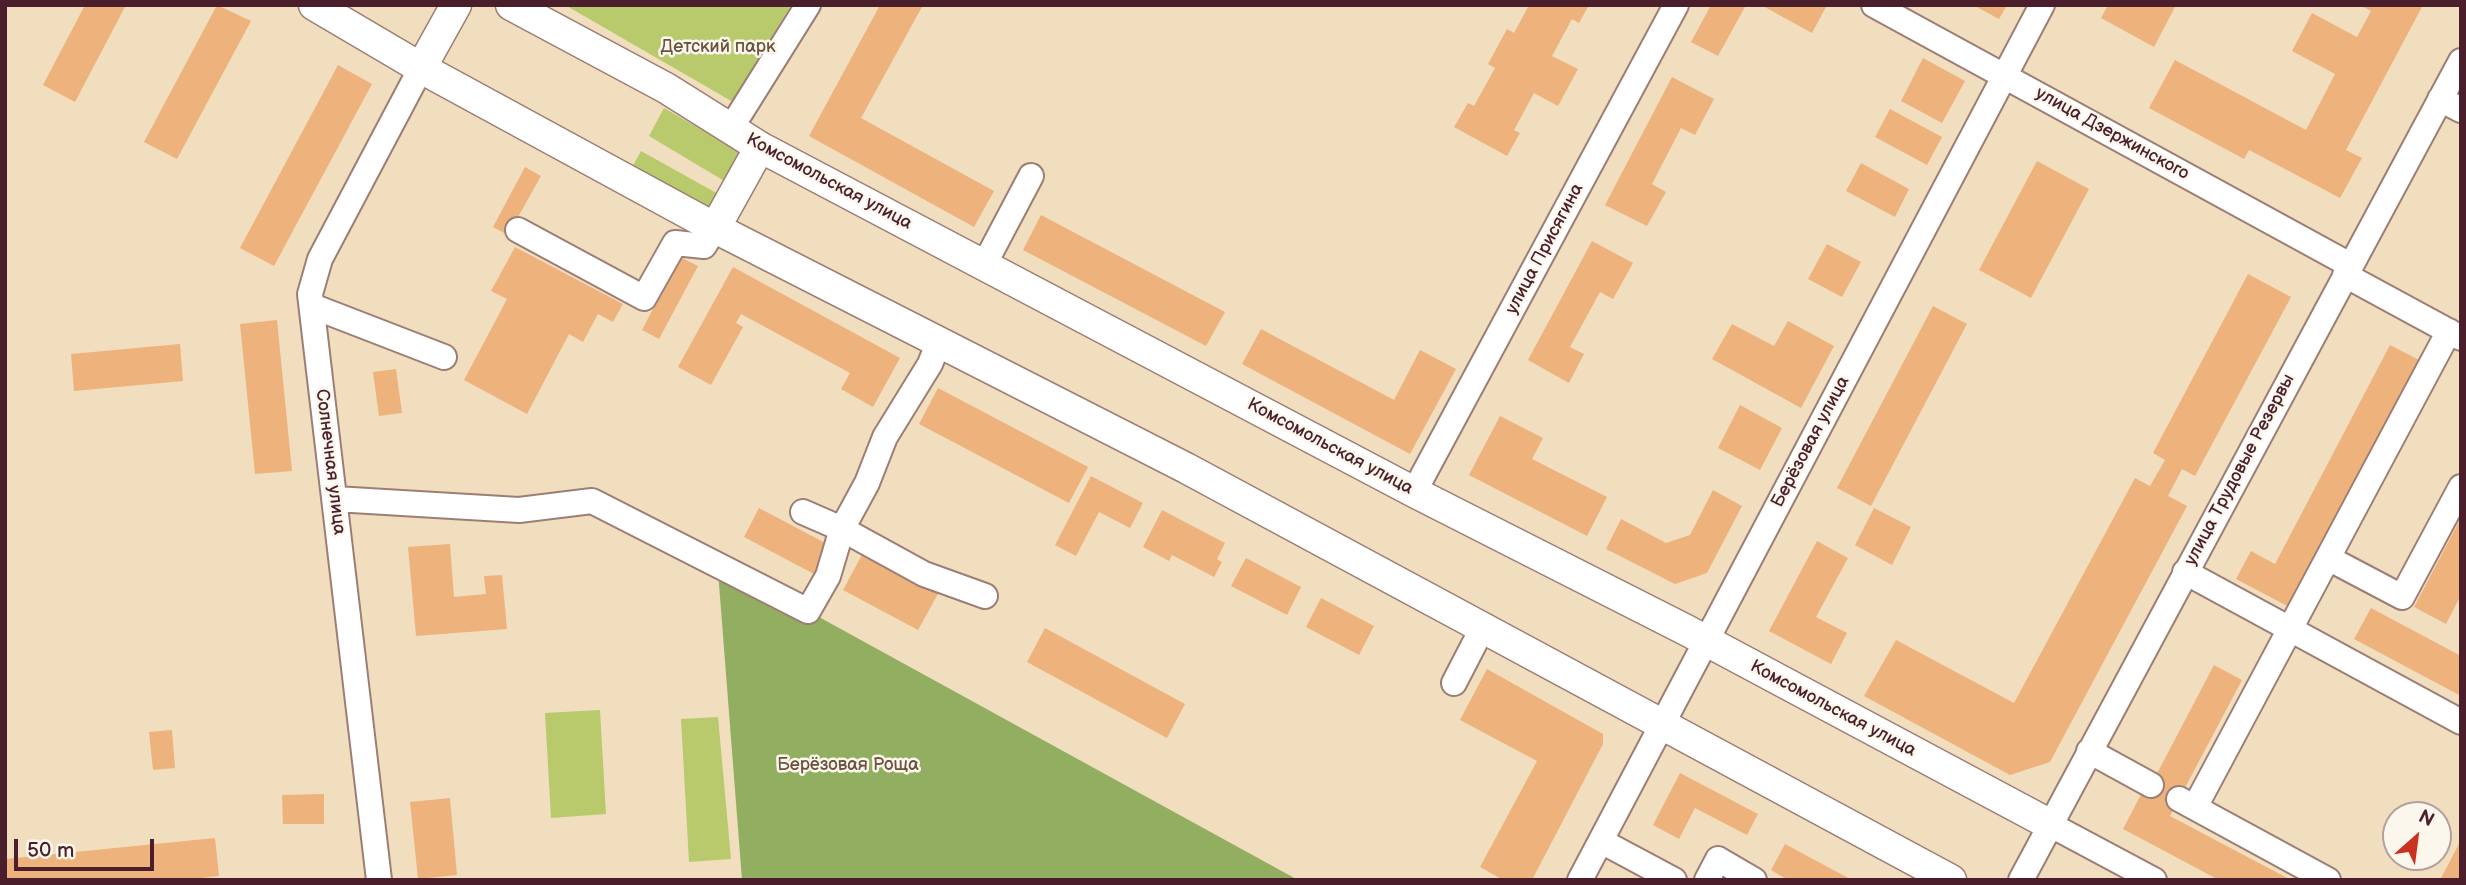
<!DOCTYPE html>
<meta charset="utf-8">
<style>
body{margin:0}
#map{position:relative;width:2466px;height:885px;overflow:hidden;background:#f0debf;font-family:"Balsamiq Sans",sans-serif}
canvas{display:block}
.frame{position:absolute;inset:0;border:7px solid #4a1f2b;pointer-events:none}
.north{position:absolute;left:2382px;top:801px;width:70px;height:70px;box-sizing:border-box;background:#fbf7ec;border:2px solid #b4a19f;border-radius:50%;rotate:28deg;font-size:19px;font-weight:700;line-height:28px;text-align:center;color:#4a1f2b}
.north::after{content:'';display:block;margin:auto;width:24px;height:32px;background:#c8321e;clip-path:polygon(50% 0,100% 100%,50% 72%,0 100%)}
.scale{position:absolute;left:14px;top:839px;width:140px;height:32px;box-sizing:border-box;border:4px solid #4a1f2b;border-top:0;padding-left:9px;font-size:21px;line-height:24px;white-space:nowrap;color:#4a1f2b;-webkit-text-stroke:5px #fbf7ec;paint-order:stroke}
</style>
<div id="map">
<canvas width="2466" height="885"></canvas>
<div class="frame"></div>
<div class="north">N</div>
<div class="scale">50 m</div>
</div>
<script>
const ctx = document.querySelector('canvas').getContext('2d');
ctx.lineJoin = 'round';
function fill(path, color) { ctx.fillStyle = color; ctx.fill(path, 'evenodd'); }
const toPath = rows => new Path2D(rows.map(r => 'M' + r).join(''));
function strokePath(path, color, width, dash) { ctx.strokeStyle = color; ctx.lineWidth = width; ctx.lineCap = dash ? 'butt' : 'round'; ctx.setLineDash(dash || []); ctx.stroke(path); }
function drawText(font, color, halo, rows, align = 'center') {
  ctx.font = font + ' "Balsamiq Sans",sans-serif'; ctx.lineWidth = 5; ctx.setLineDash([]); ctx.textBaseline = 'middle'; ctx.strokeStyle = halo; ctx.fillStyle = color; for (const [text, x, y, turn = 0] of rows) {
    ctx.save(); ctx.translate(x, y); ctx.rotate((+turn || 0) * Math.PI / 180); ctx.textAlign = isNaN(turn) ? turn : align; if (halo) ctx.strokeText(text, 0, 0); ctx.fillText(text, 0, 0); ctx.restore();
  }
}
fill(toPath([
 [565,5,791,5,733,102],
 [664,108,737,150,739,155,726,182,649,136],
 [641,151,720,195,712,209,699,209,631,169],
 [600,710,606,814,551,818,545,713],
 [718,717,731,859,689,862,681,719]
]), '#b9ca6d');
fill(toPath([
 [718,571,808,611,1298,880,742,880]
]), '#92ae60');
fill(toPath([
 [85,5,126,5,75,102,43,85],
 [217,5,251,21,177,159,144,142],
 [880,5,923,5,861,118,994,191,974,227,809,136],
 [1529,5,1589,5,1579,23,1572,19,1552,56,1578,69,1558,106,1534,93,1514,130,1520,133,1507,156,1454,127,1468,103,1474,106,1495,68,1488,64,1507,29,1514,33],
 [1711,5,1746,5,1718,56,1691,42],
 [1761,5,1827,5,1812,33],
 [1973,5,2007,5,1999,19],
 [2108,5,2176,5,2154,47,2101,18],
 [2360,5,2423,5,2346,150,2362,158,2340,198,2249,150,2244,159,2149,108,2175,60,2306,130,2335,74,2292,51,2312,13,2357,37,2371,11],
 [1923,58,1965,81,1942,123,1901,101],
 [338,65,372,84,274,266,240,248],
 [1672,77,1714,99,1695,135,1681,128,1652,184,1666,192,1647,226,1605,205],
 [1890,109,1942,137,1927,165,1875,137],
 [2037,161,2089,189,2031,298,1979,270],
 [1861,163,1909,189,1895,217,1846,191],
 [525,167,541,176,508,235,493,227],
 [1041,215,1225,312,1206,346,1023,250],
 [1592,241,1633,263,1613,299,1600,292,1570,347,1584,354,1569,383,1528,360],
 [1827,244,1861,262,1842,297,1808,279],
 [515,247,623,304,613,322,598,314,583,342,569,334,527,414,464,380,507,299,491,291],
 [680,257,698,266,659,339,642,330],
 [733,267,900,358,873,407,841,389,850,373,741,314,736,323,743,327,711,385,678,367],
 [2248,274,2291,297,2195,476,2182,469,2168,496,2187,506,2050,762,2010,775,1864,696,1896,640,2014,703,2135,478,2150,486,2165,460,2153,453],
 [1933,306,1967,324,1871,506,1837,488],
 [277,320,292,471,255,474,240,324],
 [1788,321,1834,346,1801,408,1712,359,1732,324,1774,346],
 [1261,329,1394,400,1420,350,1456,369,1410,454,1242,364],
 [180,344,183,381,74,391,71,354],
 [2390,345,2423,362,2293,609,2236,579,2251,551,2275,564],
 [396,369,402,413,379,416,373,372],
 [938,388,1088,467,1069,503,919,424],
 [1740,405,1782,428,1760,470,1718,448],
 [1500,416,1543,438,1532,459,1607,497,1587,536,1469,475],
 [1091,476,1143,503,1130,528,1099,512,1076,556,1055,545],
 [1713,490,1742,506,1707,573,1675,584,1606,549,1621,519,1666,543,1690,535],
 [759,508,829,545,814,574,744,537],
 [1874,508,1911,527,1892,565,1855,545],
 [1162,510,1225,543,1217,559,1222,562,1214,577,1172,555,1169,561,1143,547],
 [2461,518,2461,595,2446,624,2414,607],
 [1817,541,1848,558,1816,617,1847,633,1831,664,1769,631],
 [450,544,454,597,486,594,484,576,502,575,507,629,416,636,408,547],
 [864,551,939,592,918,630,843,590],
 [1246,558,1301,587,1287,615,1231,586],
 [1321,598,1374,626,1359,655,1306,627],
 [2371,608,2461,656,2461,696,2354,639],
 [1045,628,1185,704,1167,738,1027,662],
 [2214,665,2242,680,2170,816,2291,880,2219,880,2123,829,2147,783,2151,785],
 [1487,669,1603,734,1603,744,1532,880,1503,880,1480,867,1537,761,1460,720],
 [172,730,175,768,153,770,149,732],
 [1680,773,1758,814,1747,835,1695,808,1679,839,1653,825],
 [324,794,324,824,283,824,282,795],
 [450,798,457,875,418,879,410,802],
 [215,838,219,876,183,880,5,880,5,859],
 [2461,840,2461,880,2440,880],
 [1785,844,1852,880,1788,880,1771,870]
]), '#eeb27d');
const minor = toPath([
 [1874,5,2350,265],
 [2440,99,2461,110],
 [731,128,808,5],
 [518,230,644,298,675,243,704,246,715,228],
 [984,265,1031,176],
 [2345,275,2461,338],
 [312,306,444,357],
 [1414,492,1676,5],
 [335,499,519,510,592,501,808,611,828,576,842,529,867,483,885,437,930,364,938,344],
 [803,512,842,529,924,574,985,596],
 [2328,558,2402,597,2461,487],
 [2185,572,2461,722],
 [1454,683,1483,627],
 [2089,751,2151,785],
 [2179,799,2328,880],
 [2195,807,2449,331],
 [2049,824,2154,880],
 [1601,841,1674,880],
 [379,880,310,294,320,259,421,68],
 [1580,880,2042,5],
 [1707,880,1718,859,1754,880],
 [2021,880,2461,61]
]);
const major = toPath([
 [314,5,421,68,715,228,1186,468,1951,880],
 [511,5,666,88,760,147,1414,492,1686,630,2049,824],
 [421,68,456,5],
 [715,228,760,147]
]);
strokePath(minor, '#9d7e75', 28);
strokePath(major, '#9d7e75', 33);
strokePath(minor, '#fff', 24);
strokePath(major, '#fff', 30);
drawText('18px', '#6b523f', '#fbf7ec', [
 ["Детский парк",718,47],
 ["Берёзовая Роща",848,765]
]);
drawText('18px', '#4a1f2b', '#fbf7ec', [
 ["улица Дзержинского",2112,134,29],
 ["Комсомольская улица",829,182,28],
 ["улица Присягина",1545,249,-62],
 ["Берёзовая улица",1811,442,-62],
 ["Комсомольская улица",1330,447,28],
 ["Солнечная улица",330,462,83],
 ["улица Трудовые Резервы",2240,470,-62],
 ["Комсомольская улица",1833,709,28]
]);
</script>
